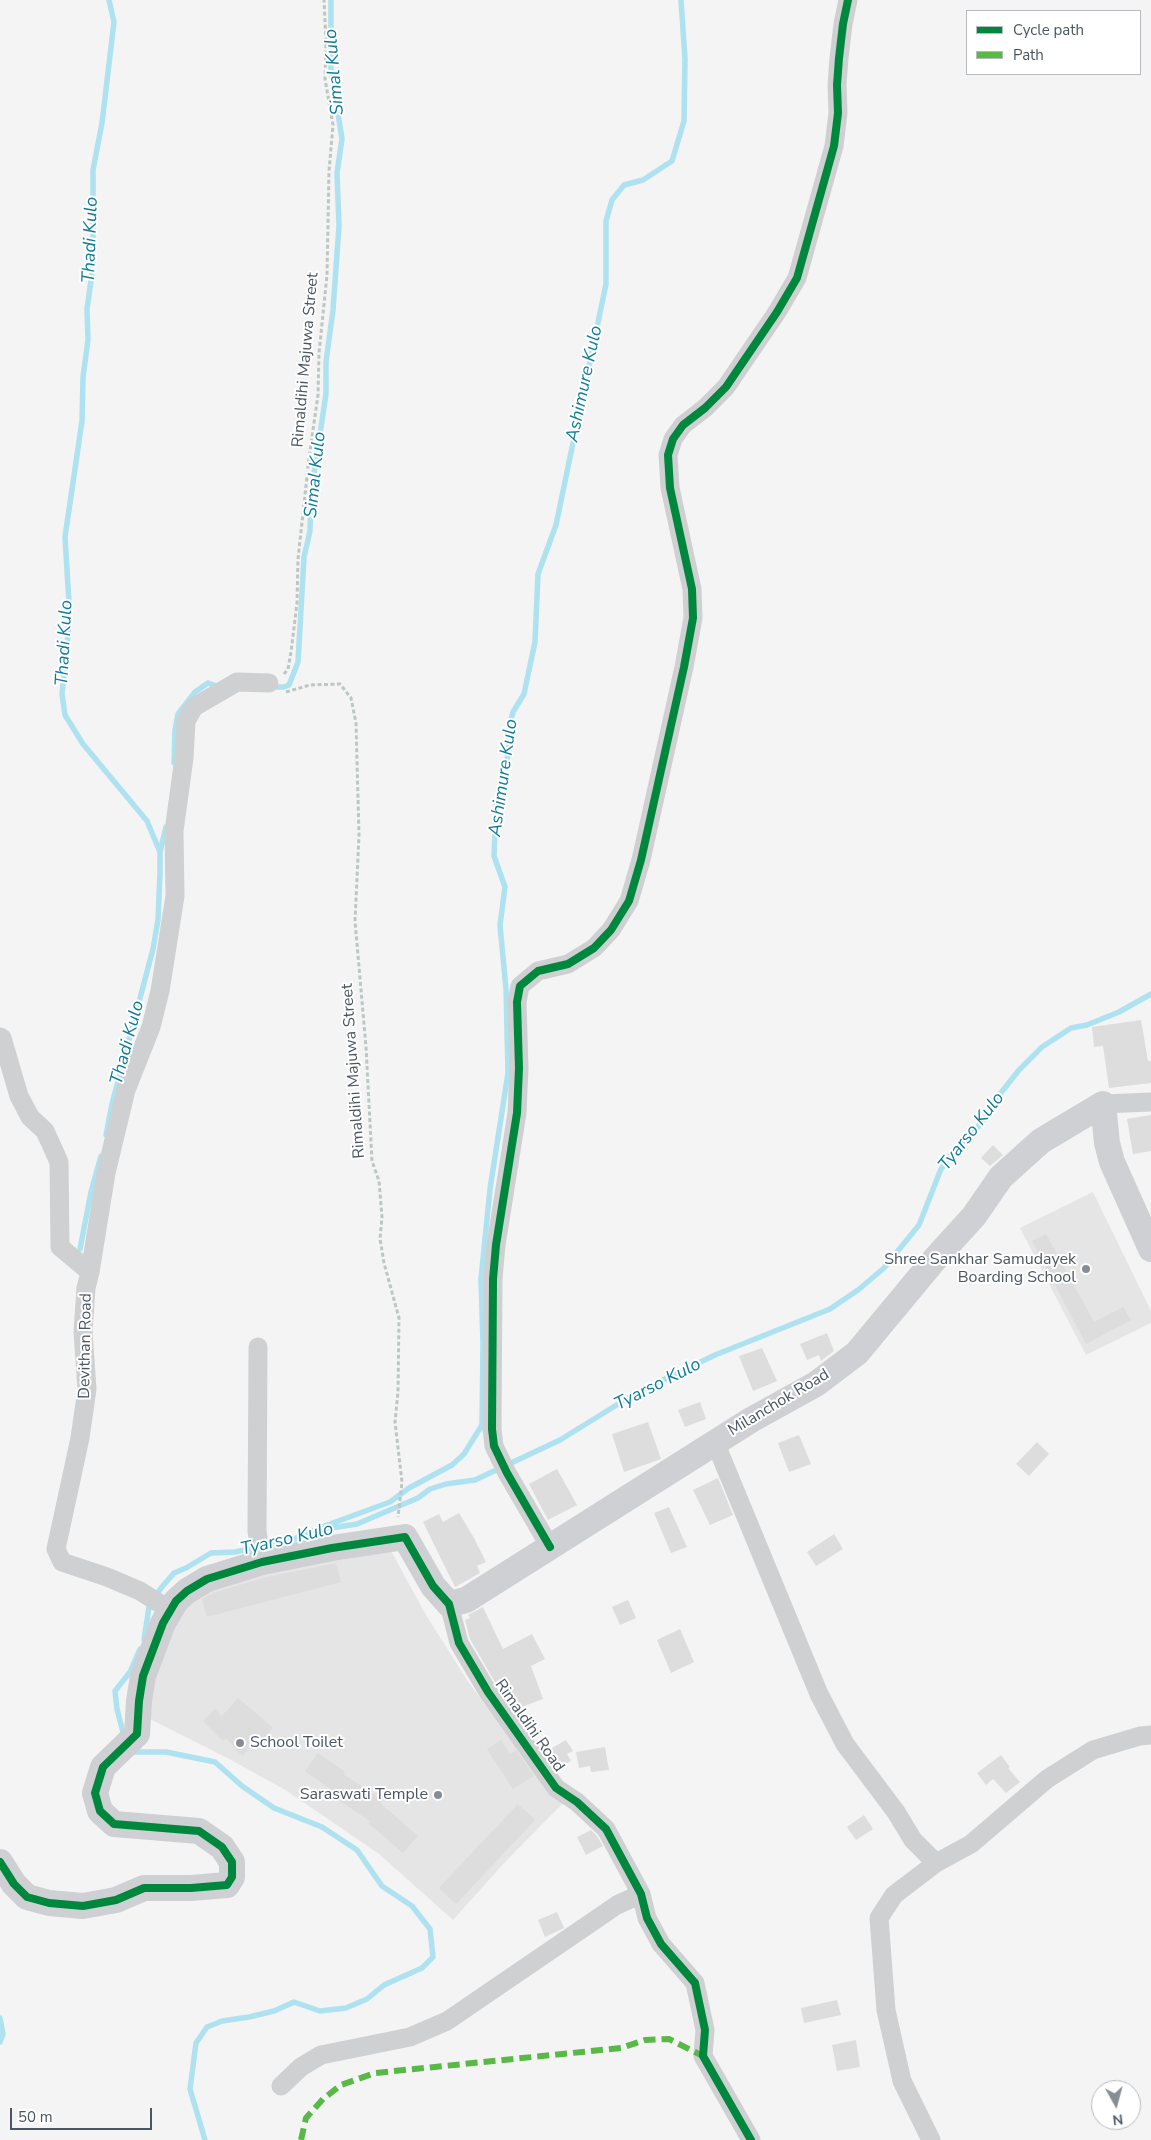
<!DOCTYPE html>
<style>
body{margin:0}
#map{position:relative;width:1151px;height:2140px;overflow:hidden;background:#f4f4f4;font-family:"Nunito Sans",sans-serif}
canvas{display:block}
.legend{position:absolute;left:966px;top:10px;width:175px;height:65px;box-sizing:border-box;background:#fff;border:1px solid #b7bbc0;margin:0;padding:6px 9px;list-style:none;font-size:15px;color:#4a5661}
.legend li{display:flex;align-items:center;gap:10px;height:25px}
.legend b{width:25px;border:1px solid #b7bbc0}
.north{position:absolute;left:1091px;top:2080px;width:50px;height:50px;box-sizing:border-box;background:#fff;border:1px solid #b7bbc0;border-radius:50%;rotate:173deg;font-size:14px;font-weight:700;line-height:20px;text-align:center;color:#4a5661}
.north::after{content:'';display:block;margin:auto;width:18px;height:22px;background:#868d94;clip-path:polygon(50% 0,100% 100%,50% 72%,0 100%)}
.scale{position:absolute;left:10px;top:2108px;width:142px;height:22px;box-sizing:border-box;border:2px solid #4a5661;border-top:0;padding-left:6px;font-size:15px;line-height:18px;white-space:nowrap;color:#4a5661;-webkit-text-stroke:4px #fff;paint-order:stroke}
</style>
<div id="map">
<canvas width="1151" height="2140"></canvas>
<ul class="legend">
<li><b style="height:6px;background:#00873e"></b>Cycle path</li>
<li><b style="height:6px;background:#58b947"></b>Path</li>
</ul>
<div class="north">N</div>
<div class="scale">50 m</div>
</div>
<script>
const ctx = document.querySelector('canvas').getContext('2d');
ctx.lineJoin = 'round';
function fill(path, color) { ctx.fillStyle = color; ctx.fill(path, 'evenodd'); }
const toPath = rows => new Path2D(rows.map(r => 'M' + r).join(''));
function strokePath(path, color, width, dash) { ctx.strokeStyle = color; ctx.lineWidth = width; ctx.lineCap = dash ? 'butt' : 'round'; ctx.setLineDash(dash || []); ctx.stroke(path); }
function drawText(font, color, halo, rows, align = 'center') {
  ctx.font = font + ' "Nunito Sans",sans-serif'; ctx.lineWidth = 4; ctx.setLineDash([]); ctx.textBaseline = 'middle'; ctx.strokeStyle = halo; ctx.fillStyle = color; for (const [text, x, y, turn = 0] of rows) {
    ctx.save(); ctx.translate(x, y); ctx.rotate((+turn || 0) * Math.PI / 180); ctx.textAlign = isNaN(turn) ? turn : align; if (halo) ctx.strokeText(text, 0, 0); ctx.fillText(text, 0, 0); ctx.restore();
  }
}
fill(toPath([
 [1093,1192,1151,1311,1151,1323,1086,1355,1020,1228],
 [389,1547,426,1615,467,1680,498,1722,564,1802,505,1862,453,1920,379,1854,287,1791,233,1761,146,1717,171,1620,208,1582]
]), '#e6e5e6');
strokePath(toPath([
 [271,687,284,687,289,685,298,662,304,557,310,531,311,494,326,394,326,362,333,310,339,226,337,173,342,139,331,69,331,0],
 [174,763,175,730,178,714,195,692,208,683,220,687],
 [160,852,166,827],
 [106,1135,112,1104,153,949,158,920,160,873,160,852,147,821,83,744,65,715,62,694,68,636,69,603,65,537,82,421,83,377,88,340,87,309,93,266,93,170,102,123,114,22,109,0],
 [80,1249,91,1192,101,1156],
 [322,1527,390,1502,409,1488,452,1465,464,1454,482,1425,483,1344,481,1279,490,1189,508,1073,506,989,500,925,505,887,494,856,496,805,509,751,509,728,513,712,524,694,535,642,538,574,556,525,606,284,606,221,612,200,624,185,643,180,672,161,684,121,685,59,681,0],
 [144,1640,149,1607,161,1588,174,1573,186,1568,211,1553,235,1552,294,1539,311,1531,357,1524,418,1498,430,1489,446,1484,475,1480,560,1440,636,1393,715,1355,830,1309,858,1290,884,1268,919,1225,941,1169,954,1150,974,1132,988,1114,1000,1094,1019,1070,1042,1047,1071,1028,1087,1025,1119,1012,1151,994],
 [124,1736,117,1709,115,1691,130,1672,140,1649],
 [130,1752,166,1752,215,1762,242,1786,274,1808,322,1827,357,1850,382,1886,412,1906,430,1929,433,1957,422,1968,384,1985,367,1999,346,2008,320,2011,294,2002,274,2011,249,2017,222,2021,207,2027,196,2043,190,2089,205,2140],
 [0,2018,3,2034,0,2042]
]), '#aee2f0', 5.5);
fill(toPath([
 [1141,1020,1148,1061,1151,1061,1151,1083,1109,1088,1103,1046,1094,1047,1092,1027],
 [1151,1115,1151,1151,1133,1154,1127,1119],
 [993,1145,1003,1155,990,1166,981,1158],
 [1046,1234,1094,1322,1123,1307,1131,1320,1086,1344,1032,1241],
 [827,1333,834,1351,821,1361,819,1355,807,1360,800,1344],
 [762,1348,777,1381,753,1391,739,1356],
 [700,1402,706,1419,685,1427,678,1410],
 [648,1422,661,1459,624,1472,612,1434],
 [799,1435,811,1464,789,1472,778,1443],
 [1037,1442,1049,1454,1029,1476,1016,1464],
 [557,1469,577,1505,548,1520,529,1484],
 [718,1478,733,1515,710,1525,693,1490],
 [669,1507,687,1547,671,1553,654,1513],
 [459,1513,474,1538,486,1562,477,1566,480,1573,455,1587,423,1522,439,1514,443,1522],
 [834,1534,843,1549,816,1566,807,1552],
 [336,1563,341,1582,207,1617,202,1599,213,1593,266,1577],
 [628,1600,636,1618,620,1625,612,1607],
 [483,1607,503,1649,532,1634,545,1659,531,1666,543,1699,514,1710,503,1680,496,1684,470,1639,465,1620,470,1618,468,1615],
 [680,1629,694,1662,671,1673,657,1640],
 [238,1698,273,1728,259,1744,256,1742,242,1756,226,1738,223,1741,203,1721,215,1709,222,1716],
 [501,1740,510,1754,516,1750,534,1776,513,1789,487,1749],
 [566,1740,573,1751,567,1754,571,1761,556,1769,545,1752],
 [605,1747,609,1770,591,1772,590,1766,579,1768,576,1752],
 [318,1753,345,1772,343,1774,383,1800,380,1803,418,1836,403,1853,368,1823,370,1821,331,1795,333,1791,305,1771],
 [1001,1755,1010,1767,1008,1768,1020,1782,1006,1793,993,1779,986,1785,977,1773],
 [518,1804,535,1820,456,1904,439,1888],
 [864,1815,873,1829,856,1840,847,1827],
 [591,1830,597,1836,603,1846,586,1855,577,1837],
 [557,1912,564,1928,545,1937,538,1920],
 [837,2000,841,2015,804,2023,801,2008],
 [856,2040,860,2067,837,2071,832,2045]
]), '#ddddde');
strokePath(toPath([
 [284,674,288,669,291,652,297,603,298,559,309,458,318,395,319,353,327,275,329,171,333,125,325,79,326,42,324,0],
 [286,692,310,685,340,684,351,698,356,723,359,835,355,921,366,1047,372,1161,379,1181,382,1217,380,1239,384,1263,399,1318,398,1392,395,1422,402,1482,398,1517]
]), '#bcc7c4', 3, [4, 2.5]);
strokePath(toPath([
 [0,1037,2,1038,19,1096,30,1117,45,1131,59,1162,60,1247,90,1272,86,1288,83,1332,87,1389,80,1438,56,1549,62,1562,107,1577,140,1591,170,1610],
 [1103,1104,1151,1102],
 [90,1272,106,1173,126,1090,151,1027,160,991,175,896,174,831,184,758,186,721,194,707,237,682,269,683],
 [258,1347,257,1531,262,1562],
 [715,1442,819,1694,845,1744,896,1812,913,1840,936,1863,971,1844,1047,1779,1093,1750,1140,1736,1151,1735],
 [550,1547,507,1473,494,1446,492,1429,493,1279,496,1245,517,1113,519,1068,517,1002,520,986,538,971,568,964,594,948,611,930,629,901,641,860,684,667,693,618,692,589,670,488,668,455,673,439,683,425,705,408,726,387,777,312,797,278,834,146,838,113,837,85,839,58,843,24,848,0],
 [449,1604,459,1643,488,1692,556,1788,577,1802,606,1829,641,1894,647,1918,661,1944,695,1983,705,2030,703,2056,751,2140],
 [281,2086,301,2067,321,2055,410,2037,447,2021,617,1905,641,1894],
 [931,2140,902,2081,886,2010,879,1918,894,1895,936,1863]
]), '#ced0d2', 19);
strokePath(toPath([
 [0,1862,14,1884,27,1897,49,1903,83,1906,116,1900,144,1888,191,1888,227,1885,232,1877,232,1862,222,1847,199,1831,114,1824,100,1811,95,1793,103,1767,137,1734,139,1701,143,1676,163,1623,176,1601,187,1591,207,1579,262,1562,332,1548,405,1537,433,1586,449,1604,466,1600,751,1420,816,1384,857,1353,935,1259,974,1216,1001,1177,1041,1141,1103,1104,1107,1143,1112,1162,1151,1249]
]), '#ced0d4', 26);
strokePath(toPath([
 [301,2140,306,2118,323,2099,341,2085,375,2073,621,2048,645,2040,669,2039,703,2056]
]), '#58b947', 6, [12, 6]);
strokePath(toPath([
 [550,1547,507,1473,494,1446,492,1429,493,1279,496,1245,517,1113,519,1068,517,1002,520,986,538,971,568,964,594,948,611,930,629,901,641,860,684,667,693,618,692,589,670,488,668,455,673,439,683,425,705,408,726,387,777,312,797,278,834,146,838,113,837,85,839,58,843,24,848,0],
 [0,1862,14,1884,27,1897,49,1903,83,1906,116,1900,144,1888,191,1888,227,1885,232,1877,232,1862,222,1847,199,1831,114,1824,100,1811,95,1793,103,1767,137,1734,139,1701,143,1676,163,1623,176,1601,187,1591,207,1579,262,1562,332,1548,405,1537,433,1586,449,1604,459,1643,488,1692,556,1788,577,1802,606,1829,641,1894,647,1918,661,1944,695,1983,705,2030,703,2056,751,2140]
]), '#00873e', 8);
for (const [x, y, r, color] of [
 [1086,1269,5,"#868d94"],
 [240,1743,5,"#868d94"],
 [438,1795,5,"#868d94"]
]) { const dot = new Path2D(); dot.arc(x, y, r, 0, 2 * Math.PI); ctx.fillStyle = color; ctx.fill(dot); strokePath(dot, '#fff', 2); }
drawText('16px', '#4a5661', '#fff', [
 ["Rimaldihi Majuwa Street",306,360,-85],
 ["Rimaldihi Majuwa Street",354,1071,-94],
 ["Devithan Road",86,1346,-89],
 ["Milanchok Road",779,1403,-31],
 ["Rimaldihi Road",529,1726,55]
]);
drawText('16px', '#4a5661', '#fff', [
 ["Shree Sankhar Samudayek",1076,1260],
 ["Boarding School",1076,1278],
 ["School Toilet",250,1743,"left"],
 ["Saraswati Temple",428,1795]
], 'right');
drawText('italic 18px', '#0c7c9b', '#fff', [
 ["Simal Kulo",335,72,-95],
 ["Thadi Kulo",91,240,-88],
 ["Ashimure Kulo",585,384,-78],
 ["Simal Kulo",316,475,-84],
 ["Thadi Kulo",65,643,-87],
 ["Ashimure Kulo",504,778,-82],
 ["Thadi Kulo",128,1043,-75],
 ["Tyarso Kulo",972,1132,-52],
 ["Tyarso Kulo",658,1385,-27],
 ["Tyarso Kulo",287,1540,-13]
]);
</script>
